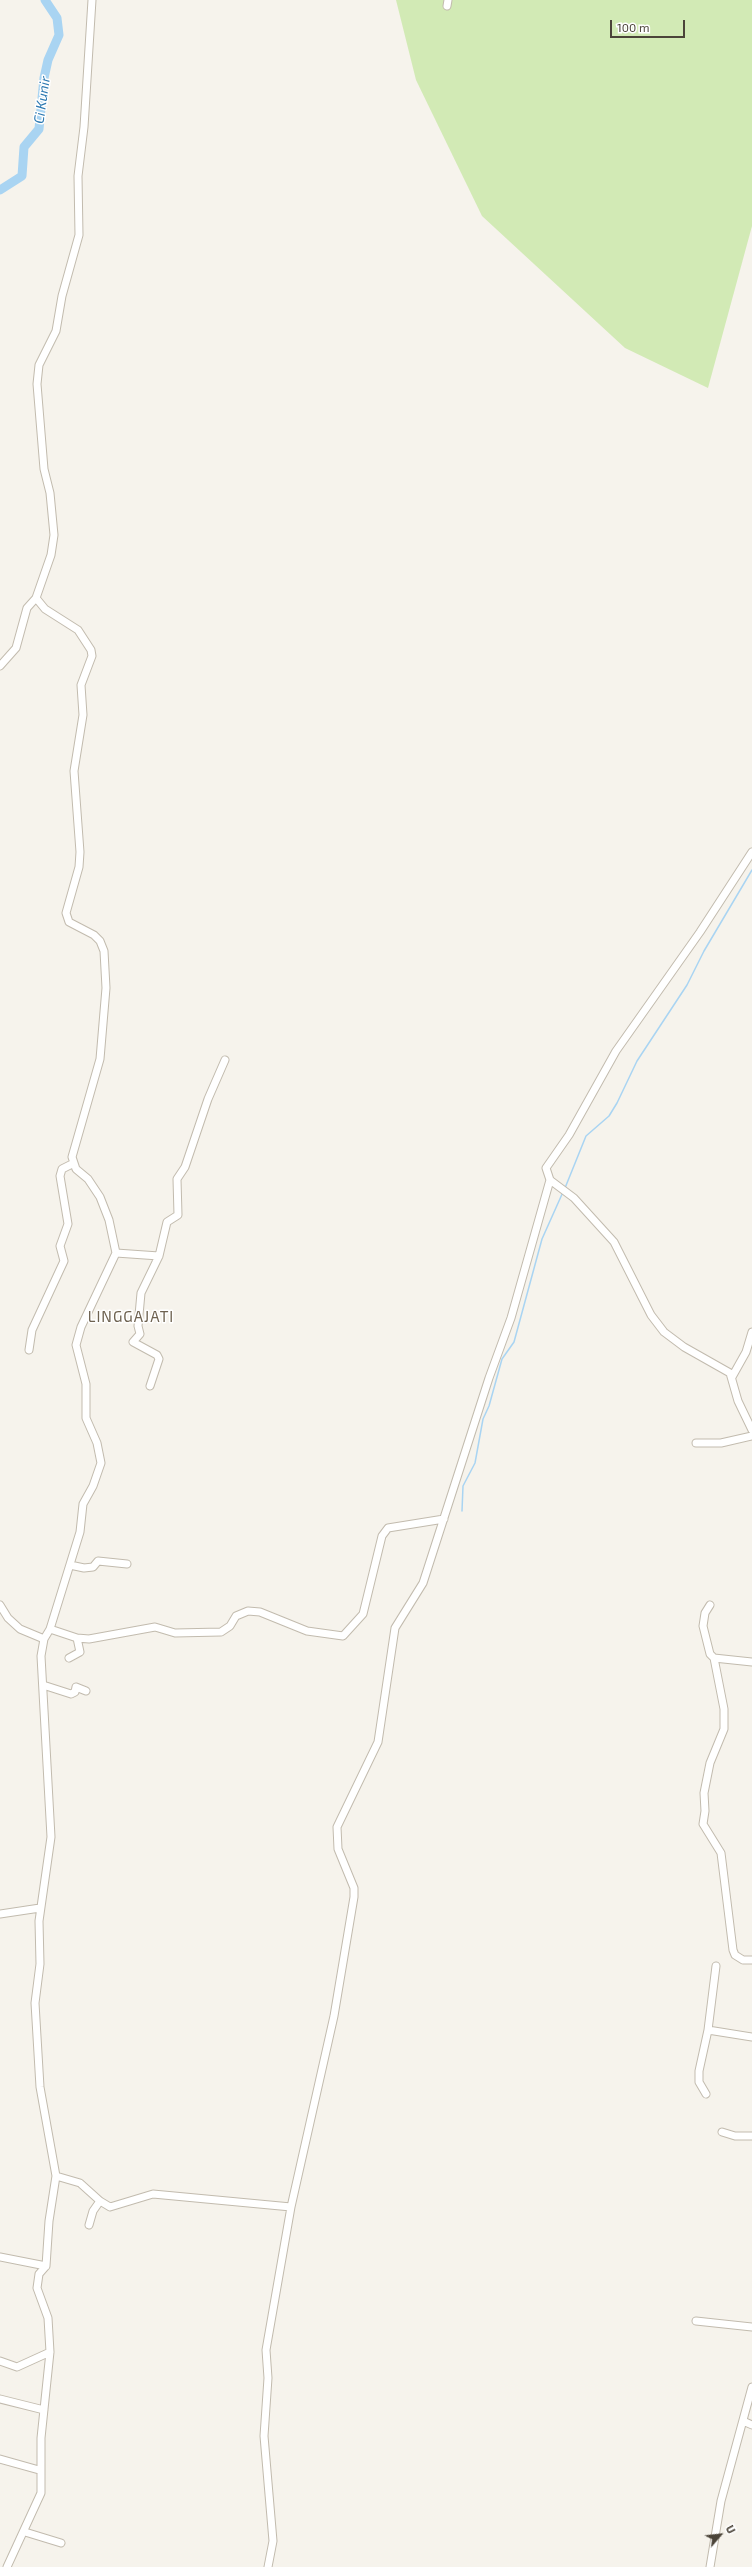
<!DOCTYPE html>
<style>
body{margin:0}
#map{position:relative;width:752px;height:2567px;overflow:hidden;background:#f6f3ec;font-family:"Exo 2",sans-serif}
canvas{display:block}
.north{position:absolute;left:700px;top:2515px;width:40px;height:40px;-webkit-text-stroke:3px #fff;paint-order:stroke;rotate:62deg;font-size:11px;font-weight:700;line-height:16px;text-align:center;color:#4b4439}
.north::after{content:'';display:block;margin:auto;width:14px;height:18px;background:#4b4439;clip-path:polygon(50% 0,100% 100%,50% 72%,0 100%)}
.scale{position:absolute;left:610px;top:20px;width:75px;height:18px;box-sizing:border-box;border:2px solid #4b4439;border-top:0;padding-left:5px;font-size:12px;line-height:14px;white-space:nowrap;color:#4b4439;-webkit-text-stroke:3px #fff;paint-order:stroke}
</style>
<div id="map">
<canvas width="752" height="2567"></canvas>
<div class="north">U</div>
<div class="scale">100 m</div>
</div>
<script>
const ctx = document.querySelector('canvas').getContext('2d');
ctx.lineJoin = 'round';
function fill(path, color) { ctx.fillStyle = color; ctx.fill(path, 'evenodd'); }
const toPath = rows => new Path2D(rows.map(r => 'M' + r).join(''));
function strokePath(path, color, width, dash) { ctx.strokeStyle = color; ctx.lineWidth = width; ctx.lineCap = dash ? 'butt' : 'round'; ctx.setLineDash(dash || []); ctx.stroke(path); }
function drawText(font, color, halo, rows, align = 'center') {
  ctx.font = font + ' "Exo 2",sans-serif'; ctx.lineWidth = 3; ctx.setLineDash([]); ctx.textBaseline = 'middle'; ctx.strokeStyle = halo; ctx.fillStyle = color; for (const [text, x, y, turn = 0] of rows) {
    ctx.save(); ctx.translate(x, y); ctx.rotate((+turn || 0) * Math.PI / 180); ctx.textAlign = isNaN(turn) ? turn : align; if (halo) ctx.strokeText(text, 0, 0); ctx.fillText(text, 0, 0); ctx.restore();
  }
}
fill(toPath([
 [396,0,752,0,752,226,708,388,625,348,482,216,416,80]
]), '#d2eab5');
strokePath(toPath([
 [565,1188,586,1136,609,1116,617,1103,637,1061,687,985,704,951,752,870],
 [462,1511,463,1486,475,1463,483,1419,489,1406,502,1359,514,1342,542,1239,563,1192]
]), '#a9d4f2', 1.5);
strokePath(toPath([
 [0,190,22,176,24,147,39,129,44,78,48,60,59,35,57,18,45,0]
]), '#a9d4f2', 9);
const minor = toPath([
 [447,6,448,0],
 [0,666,16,648,27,608,36,598],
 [752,852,700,932,616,1051,569,1135,546,1168,550,1180,574,1198,614,1242,651,1315,664,1332,684,1347,730,1373,738,1401,752,1430],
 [116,1253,159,1256],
 [29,1350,32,1330,64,1261,60,1246,68,1224,60,1176,62,1169,72,1164],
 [732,1377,746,1352,752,1332],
 [150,1386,159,1359,157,1355,133,1342,140,1334,138,1326,141,1293,159,1256,167,1222,178,1215,177,1179,185,1167,208,1099,225,1060],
 [696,1443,721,1443,752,1436],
 [70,1565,84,1568,93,1567,98,1561,127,1564],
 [0,1605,8,1618,20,1629,44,1639],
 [710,1605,705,1613,703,1626,710,1654,714,1658,752,1662],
 [50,1629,77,1638,89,1639,155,1627,175,1633,221,1632,230,1626,236,1616,248,1611,260,1612,307,1631,343,1636,363,1614,382,1536,388,1528,444,1519],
 [69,1658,80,1652,77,1638],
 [714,1658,724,1709,724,1729,710,1763,704,1793,705,1811,703,1824,721,1853,733,1950,735,1955,743,1960,752,1960],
 [43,1685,71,1694,75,1692,76,1687,86,1691],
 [0,1914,40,1908],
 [708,2030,752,2037],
 [706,2094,699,2082,699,2071,708,2030,716,1966],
 [722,2132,735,2136,752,2136],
 [56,2176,80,2183,100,2201,110,2207,153,2194,291,2207],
 [89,2225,93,2211,100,2201],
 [0,2257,46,2266],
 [696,2321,752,2327],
 [0,2361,17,2367,50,2352],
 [0,2399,44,2410],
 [743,2421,752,2425],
 [0,2459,39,2470],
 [25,2532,61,2543],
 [7,2567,41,2493,41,2438,50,2352,48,2318,37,2288,39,2274,46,2266,49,2221,56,2176,40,2087,35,2003,40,1964,39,1921,51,1837,41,1656,44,1639,50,1629,80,1532,83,1504,93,1486,101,1463,97,1443,86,1418,86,1384,76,1345,81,1327,116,1253,109,1220,100,1197,88,1179,76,1169,72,1157,100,1059,106,988,104,951,100,941,94,935,69,922,66,913,79,867,80,852,74,771,83,715,81,685,92,656,91,650,78,630,45,609,36,598,51,555,54,535,50,493,44,469,37,384,39,365,56,331,62,296,79,235,78,176,84,127,92,0],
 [268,2567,273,2541,264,2436,268,2378,266,2350,291,2207,334,2016,354,1897,354,1888,338,1849,337,1827,378,1742,395,1628,423,1583,489,1378,511,1318,550,1180],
 [710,2567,721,2501,752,2387]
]);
strokePath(minor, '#c2bbae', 9);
strokePath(minor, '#fff', 7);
drawText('italic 14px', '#2e7ab2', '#fff', [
 ["Ci Kunir",42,100,-82]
]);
ctx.letterSpacing = '1px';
drawText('15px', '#6e6250', '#fff', [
 ["LINGGAJATI",131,1317]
]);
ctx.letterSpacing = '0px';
</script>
